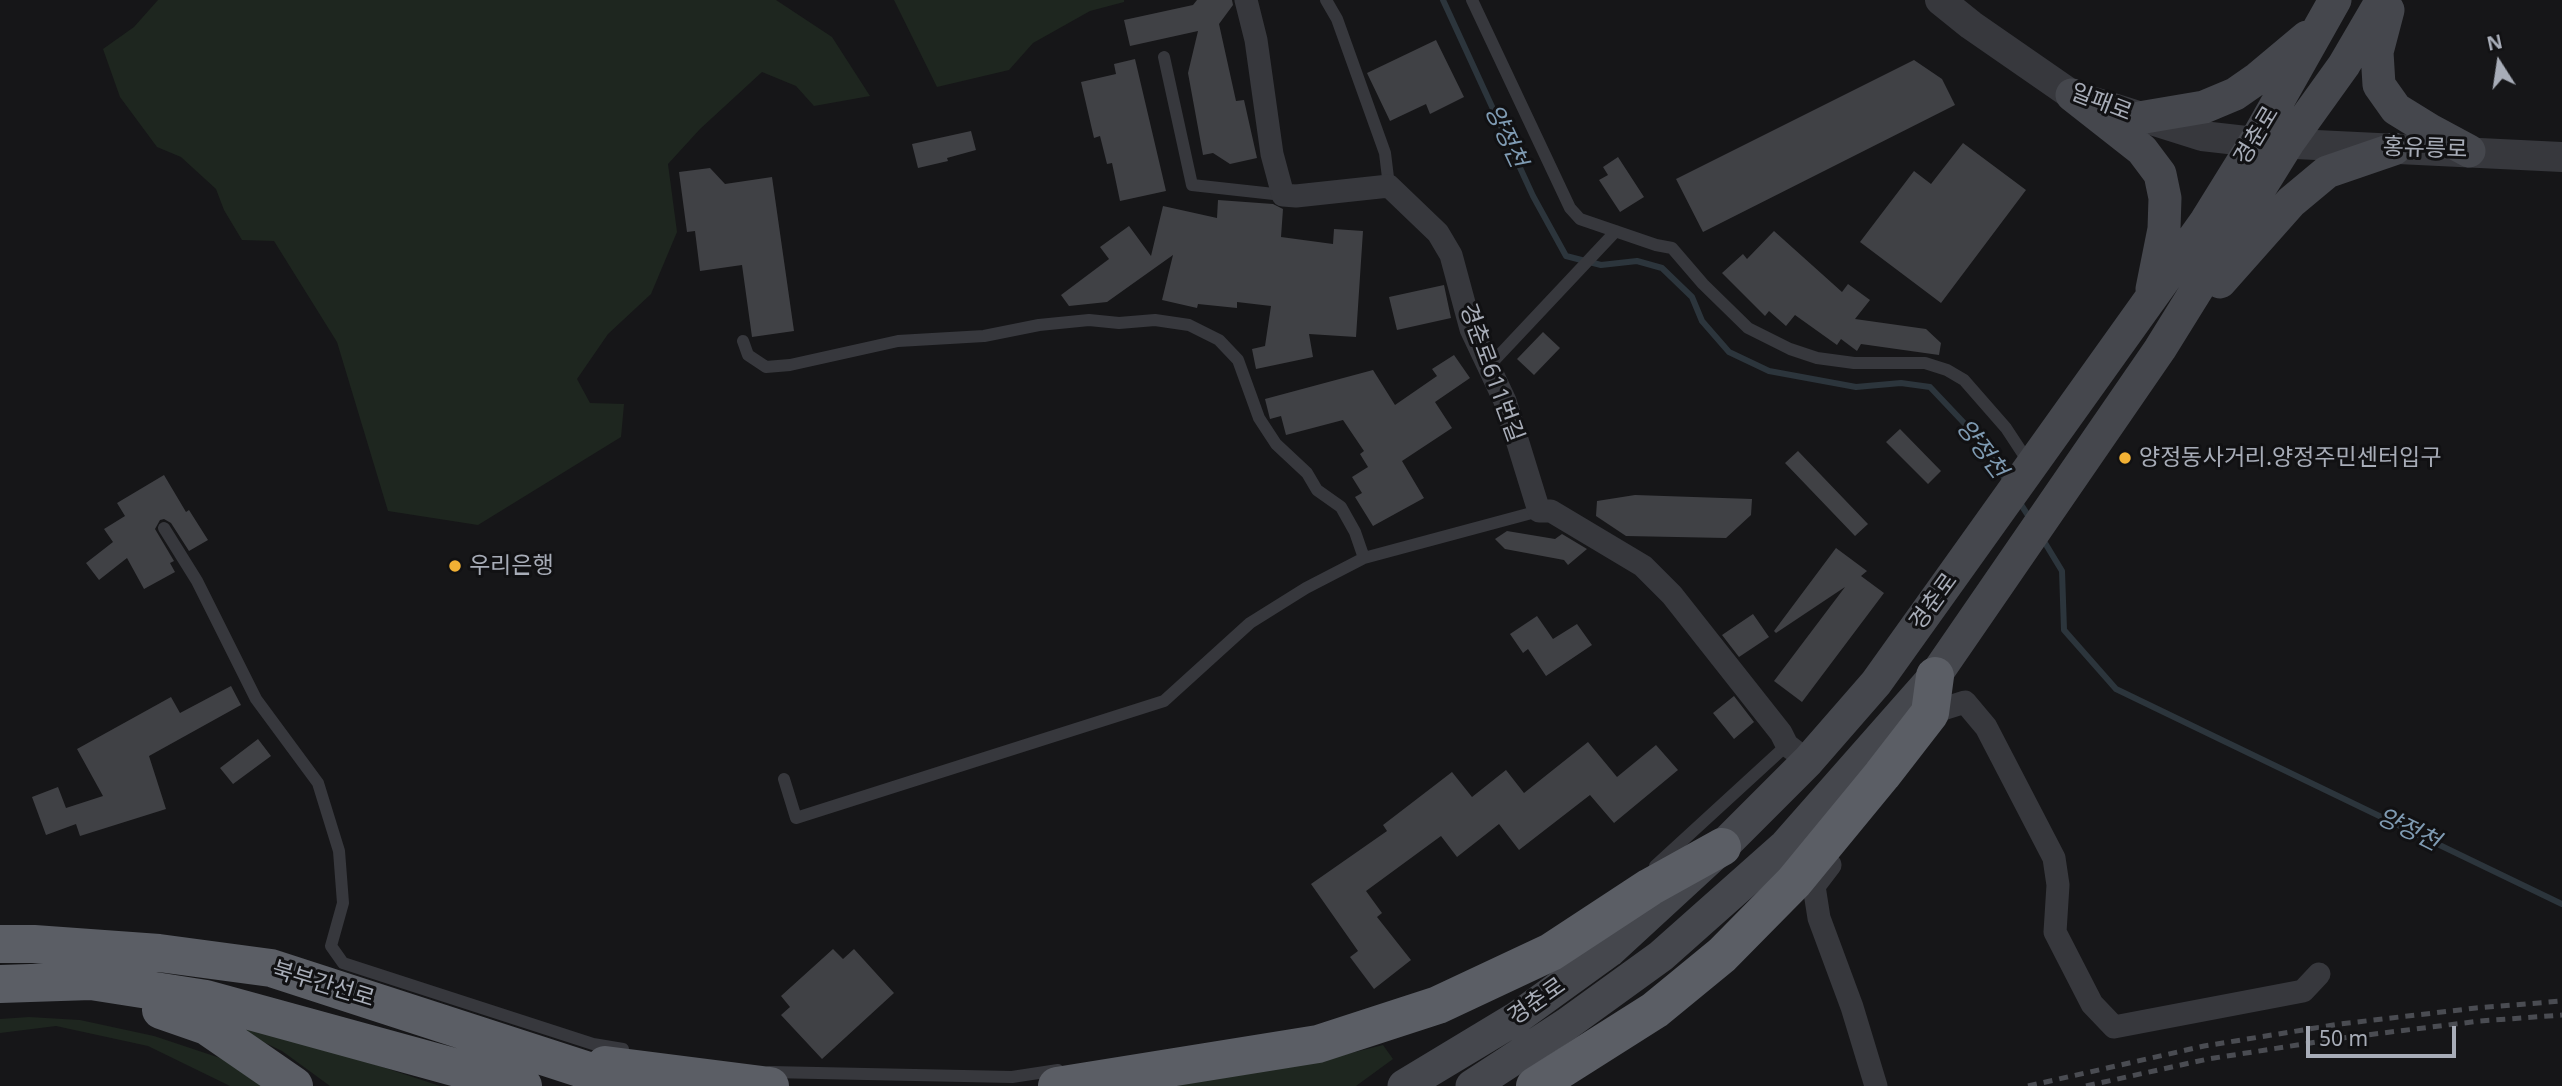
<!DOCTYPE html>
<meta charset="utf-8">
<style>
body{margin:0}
#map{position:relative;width:2562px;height:1086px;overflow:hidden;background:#161618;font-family:"Noto Sans",sans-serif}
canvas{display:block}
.north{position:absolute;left:2464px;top:28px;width:70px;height:70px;-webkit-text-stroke:5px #111113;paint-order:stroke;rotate:348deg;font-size:19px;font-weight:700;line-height:28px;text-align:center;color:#a8adb8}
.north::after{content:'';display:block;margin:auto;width:24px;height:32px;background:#a8adb8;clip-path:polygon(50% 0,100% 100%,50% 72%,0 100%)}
.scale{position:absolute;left:2306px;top:1026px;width:150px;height:32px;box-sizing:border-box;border:4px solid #a8adb8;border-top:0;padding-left:9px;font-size:21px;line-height:24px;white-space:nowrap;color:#a8adb8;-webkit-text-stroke:5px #111113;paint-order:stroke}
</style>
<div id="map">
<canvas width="2562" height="1086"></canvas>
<div class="north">N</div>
<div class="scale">50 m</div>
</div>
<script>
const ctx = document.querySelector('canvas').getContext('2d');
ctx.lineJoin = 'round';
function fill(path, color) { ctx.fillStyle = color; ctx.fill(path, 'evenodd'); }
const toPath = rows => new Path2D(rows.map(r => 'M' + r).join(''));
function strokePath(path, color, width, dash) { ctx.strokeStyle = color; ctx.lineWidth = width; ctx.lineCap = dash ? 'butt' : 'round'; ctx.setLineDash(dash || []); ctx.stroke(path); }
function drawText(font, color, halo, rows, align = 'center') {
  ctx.font = font + ' "Noto Sans","Noto Sans KR",sans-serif'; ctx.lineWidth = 6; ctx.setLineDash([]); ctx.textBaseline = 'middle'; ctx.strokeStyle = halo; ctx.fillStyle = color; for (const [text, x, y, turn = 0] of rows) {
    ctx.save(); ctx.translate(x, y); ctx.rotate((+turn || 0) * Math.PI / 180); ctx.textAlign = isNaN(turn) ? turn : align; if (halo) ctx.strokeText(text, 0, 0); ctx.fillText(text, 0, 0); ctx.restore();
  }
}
fill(toPath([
 [158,0,776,0,832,37,870,96,814,106,796,86,762,72,700,129,668,164,677,232,651,294,608,334,577,379,590,403,624,404,621,437,478,525,388,511,337,342,274,241,242,240,224,210,216,189,181,157,157,147,120,97,103,49,134,27],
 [894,0,1124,0,1124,2,1090,11,1033,43,1009,70,937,87],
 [29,1017,80,1020,154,1036,235,1063,270,1086,230,1086,148,1046,56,1026,0,1033,0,1019],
 [220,1021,340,1053,440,1086,330,1086,282,1051],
 [1383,1045,1393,1059,1356,1086,1157,1086,1319,1061]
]), '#1e261f');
strokePath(toPath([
 [1443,0,1533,196,1566,256,1601,265,1637,261,1662,268,1692,297,1702,321,1729,352,1769,371,1856,387,1901,383,1930,387,1982,442,2006,481],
 [2018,500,2031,520],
 [2042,538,2062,571,2064,630,2116,689,2562,904]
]), '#2c353c', 6);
fill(toPath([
 [1197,0,1232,0,1233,5,1219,24,1236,101,1244,100,1257,158,1230,164,1213,153,1203,155,1188,73,1198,31,1130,46,1124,20,1193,5],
 [1436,40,1464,97,1430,114,1426,104,1390,121,1367,73],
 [1135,59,1166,191,1120,201,1112,163,1107,164,1100,136,1094,138,1081,82,1116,74,1114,64],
 [1914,60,1942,79,1955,105,1703,232,1676,179],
 [971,131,976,150,947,158,948,161,918,168,912,144],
 [1963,143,2026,190,1941,303,1860,242,1914,171,1931,184],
 [1618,157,1644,197,1620,212,1599,180,1608,175,1603,167],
 [710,168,725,184,772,177,794,331,752,337,742,265,700,271,695,231,687,232,679,172],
 [1218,200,1273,204,1283,209,1281,237,1333,244,1334,229,1363,231,1356,337,1309,334,1313,357,1256,369,1252,349,1265,346,1271,306,1237,302,1237,308,1198,304,1197,308,1162,300,1173,255,1107,302,1069,306,1061,295,1109,259,1100,247,1129,226,1151,256,1163,206,1217,218],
 [1774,231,1842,292,1848,284,1870,300,1855,319,1926,329,1941,343,1939,355,1861,344,1857,351,1841,339,1837,345,1795,315,1786,326,1769,311,1765,316,1722,273,1743,254,1747,259],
 [1444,285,1451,318,1397,330,1389,297],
 [1543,332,1560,348,1534,375,1517,359],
 [1454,355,1470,378,1435,402,1452,428,1402,461,1424,498,1373,526,1355,497,1362,493,1352,477,1368,467,1360,454,1364,451,1343,420,1286,435,1281,416,1270,419,1265,399,1373,370,1395,405,1437,376,1432,369],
 [1900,429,1941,471,1928,484,1886,442],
 [1798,451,1868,524,1855,536,1785,463],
 [164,475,186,512,189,510,208,540,189,551,171,523,164,519,160,520,155,529,174,561,170,563,175,572,144,589,127,558,99,580,86,563,113,542,104,529,125,516,117,503],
 [1635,495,1752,499,1751,515,1726,538,1626,536,1596,516,1597,501],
 [1507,531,1555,539,1562,534,1587,549,1568,565,1564,560,1505,549,1495,539],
 [1836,548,1867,571,1861,576,1884,593,1802,702,1774,681,1845,587,1776,633,1774,631],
 [1753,614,1769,637,1739,657,1722,635],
 [1537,616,1553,639,1577,624,1592,645,1546,676,1528,649,1523,653,1510,634],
 [231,686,241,705,149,756,166,809,80,836,76,824,46,835,32,797,58,787,66,808,103,796,77,749,171,697,180,713],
 [1734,696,1754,722,1734,739,1713,713],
 [258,739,271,756,233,784,220,768],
 [1588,742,1617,777,1656,745,1678,770,1614,823,1590,795,1519,850,1499,824,1457,857,1441,836,1366,891,1382,913,1377,917,1411,960,1374,989,1350,957,1358,951,1311,884,1387,831,1383,825,1452,772,1472,797,1506,770,1524,793],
 [833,949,843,959,854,949,894,993,822,1059,781,1015,790,1007,781,996]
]), '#404145');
strokePath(toPath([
 [1326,0,1337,19,1385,153,1389,186],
 [1472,0,1570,208,1580,219,1656,245,1672,248,1703,284,1748,328,1790,349,1817,358,1854,363,1925,363,1947,370,1964,380,2006,428,2029,463],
 [1164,57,1192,185,1283,195],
 [743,341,748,355,766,367,790,365,898,341,984,336,1039,325,1089,320,1119,323,1155,320,1189,325,1219,340,1238,360,1259,418,1276,444,1307,473,1317,490,1341,507,1355,532,1364,558],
 [1489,366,1616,231],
 [164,528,197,581,256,699,318,783,339,851,343,903,331,946,343,963,593,1044,623,1049],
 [784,779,796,818,1164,701,1250,623,1306,588,1364,558,1539,511],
 [1655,866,1787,745],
 [769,1072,1012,1077,1058,1070]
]), '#37383d', 12);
strokePath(toPath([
 [1246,0,1256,40,1272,154,1283,195,1296,196,1389,186,1438,233,1451,255,1471,329,1505,401,1539,511,1551,511,1643,566,1672,595,1781,733,1787,745,1808,761],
 [1931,720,1930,713,1965,702,1986,727,2054,858,2058,885,2055,932,2092,1004,2114,1027,2303,991,2319,974],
 [1830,865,1814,886,1819,918,1852,1007,1876,1086]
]), '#37383d', 23);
strokePath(toPath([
 [1940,0,1971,25,2072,95,2202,136,2255,142,2562,157]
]), '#37383d', 30);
strokePath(toPath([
 [2388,10,2377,52,2379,85,2396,109,2430,130,2469,151],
 [2072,95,2142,150,2160,174,2165,198,2164,229,2152,289],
 [2139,118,2204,107,2235,94,2258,78,2307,37],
 [2220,282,2291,202,2327,172,2394,149],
 [1404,1086,1515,1019,1609,951,1722,847,1808,761,1876,683,2206,221,2255,142,2335,0],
 [1472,1086,1567,1024,1661,956,1786,845,1935,676,2160,349,2288,143,2344,65,2382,0]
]), '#45474d', 33);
strokePath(toPath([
 [0,944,34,944,159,953,271,968,635,1086],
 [0,984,91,981,206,999,523,1086],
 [161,1010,207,1026,294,1086],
 [605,1065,770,1086],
 [1057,1086,1318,1044,1438,1005,1551,952,1650,887,1722,847],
 [1535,1086,1655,1010,1722,955,1794,882,1882,775,1930,713,1935,676]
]), '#5b5e65', 38);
strokePath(toPath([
 [2028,1086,2204,1046,2340,1024,2476,1008,2562,1001],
 [2086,1086,2208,1059,2342,1038,2480,1021,2562,1015]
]), '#4a4c52', 5, [9, 7]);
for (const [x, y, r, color] of [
 [2125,458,7,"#f2b134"],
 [455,566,7,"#f2b134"]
]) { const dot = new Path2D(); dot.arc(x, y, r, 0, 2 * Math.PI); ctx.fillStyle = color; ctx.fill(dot); strokePath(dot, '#111113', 2.5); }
drawText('23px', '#a8adb8', '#111113', [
 ["일패로",2101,103,21],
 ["경춘로",2257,136,-59],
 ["홍유릉로",2425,149,2],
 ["경춘로611번길",1491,373,70],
 ["경춘로",1934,602,-54],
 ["북부간선로",323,985,17],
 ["경춘로",1537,1002,-35]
]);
drawText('23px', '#a8adb8', '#111113', [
 ["양정동사거리.양정주민센터입구",2139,458],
 ["우리은행",469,566]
], 'left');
drawText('italic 24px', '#7f9bb3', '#111113', [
 ["양정천",1505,136,65],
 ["양정천",1981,449,53],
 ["양정천",2408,830,26]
]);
</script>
